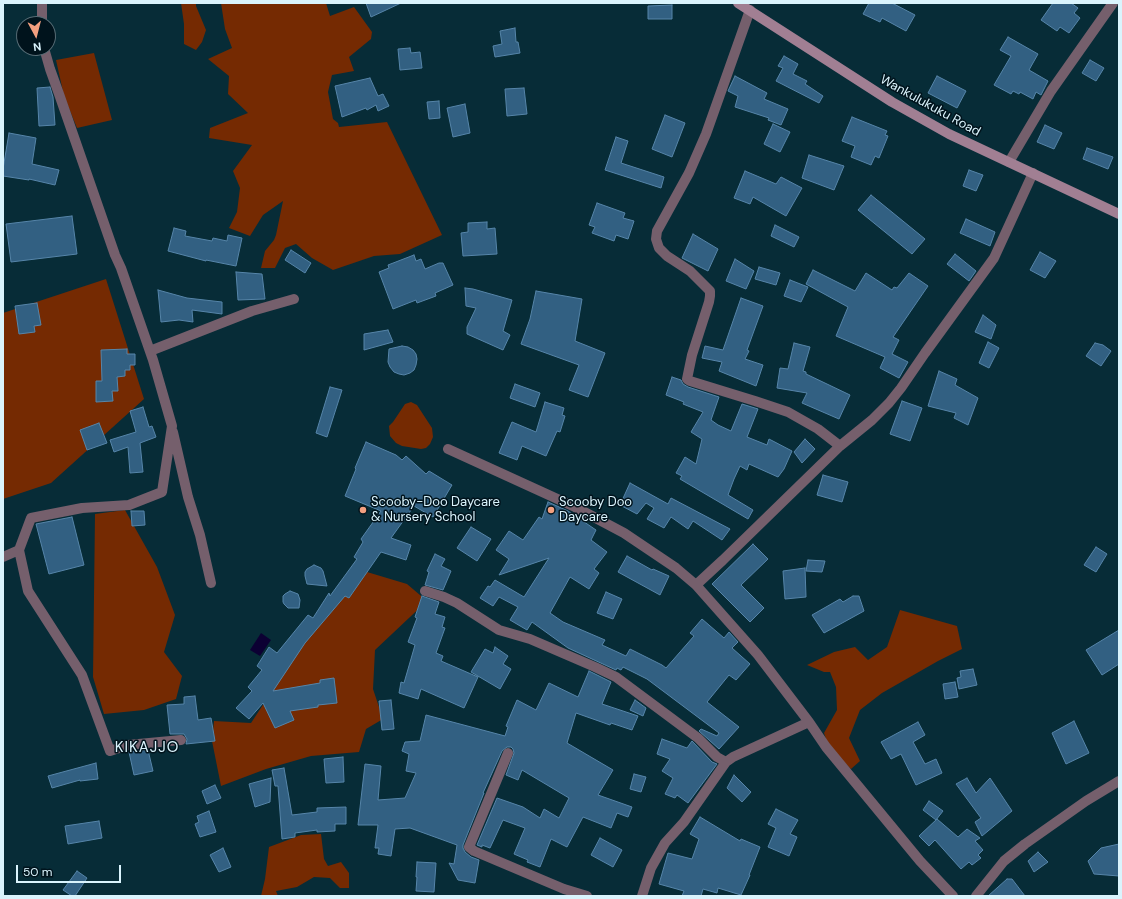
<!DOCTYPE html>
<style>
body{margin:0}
#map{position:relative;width:1122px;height:899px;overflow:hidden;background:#072c37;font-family:"DM Sans",sans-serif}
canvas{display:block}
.frame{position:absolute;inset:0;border:4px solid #daf4fd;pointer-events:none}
.north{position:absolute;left:16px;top:16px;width:40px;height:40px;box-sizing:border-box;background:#00131c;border:1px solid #576d76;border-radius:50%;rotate:173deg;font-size:11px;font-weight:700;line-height:16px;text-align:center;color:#daf4fd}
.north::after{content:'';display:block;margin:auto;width:14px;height:18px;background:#f2a080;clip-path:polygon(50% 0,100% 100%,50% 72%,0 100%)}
.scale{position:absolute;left:16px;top:865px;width:105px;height:18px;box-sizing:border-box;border:2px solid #daf4fd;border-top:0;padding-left:5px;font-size:12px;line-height:14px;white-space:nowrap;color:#daf4fd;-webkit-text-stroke:3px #00131c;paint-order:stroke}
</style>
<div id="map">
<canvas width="1122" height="899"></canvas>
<div class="frame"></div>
<div class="north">N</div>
<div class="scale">50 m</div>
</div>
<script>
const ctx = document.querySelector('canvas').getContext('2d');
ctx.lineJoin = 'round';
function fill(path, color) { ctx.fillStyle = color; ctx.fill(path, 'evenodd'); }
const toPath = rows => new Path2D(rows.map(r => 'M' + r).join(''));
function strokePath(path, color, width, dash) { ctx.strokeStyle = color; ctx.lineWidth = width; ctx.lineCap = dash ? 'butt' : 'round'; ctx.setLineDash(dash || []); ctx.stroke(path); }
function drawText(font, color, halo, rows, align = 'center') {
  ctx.font = font + ' "DM Sans",sans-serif'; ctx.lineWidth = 3; ctx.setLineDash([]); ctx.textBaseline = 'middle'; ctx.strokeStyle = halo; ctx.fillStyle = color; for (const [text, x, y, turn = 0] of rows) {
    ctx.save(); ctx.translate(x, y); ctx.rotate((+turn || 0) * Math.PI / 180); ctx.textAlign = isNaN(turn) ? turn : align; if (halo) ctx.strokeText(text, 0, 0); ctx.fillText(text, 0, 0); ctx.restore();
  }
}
fill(toPath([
 [181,3,196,3,196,6,206,30,202,42,196,50,184,44,184,24],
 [221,3,326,3,330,16,354,7,372,32,371,39,349,57,354,71,332,75,328,92,333,119,338,123,339,127,387,122,442,235,400,254,374,256,333,270,312,258,296,244,285,248,275,268,261,268,265,251,274,240,276,235,283,201,263,215,250,236,229,228,237,212,240,188,233,171,252,145,209,138,210,128,248,113,228,94,229,76,208,59,232,48,225,29],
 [94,53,112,120,77,128,64,96,56,60],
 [106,279,144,399,51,483,3,499,3,313],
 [411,402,417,405,432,428,433,437,430,444,426,448,421,449,402,446,396,443,390,436,389,426,393,422,405,404],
 [125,510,157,567,175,615,164,652,182,676,176,699,144,710,104,714,93,677,95,514],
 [367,572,407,584,427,601,375,650,373,689,383,719,366,729,359,752,311,756,266,769,221,786,212,741,214,721,251,723,301,647,345,596,349,598],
 [900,610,957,626,962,649,938,661,882,693,860,710,849,738,860,761,851,769,829,748,824,733,837,710,836,687,830,672,824,672,807,665,834,652,855,647,868,660,887,647],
 [321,834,324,859,328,866,341,862,349,873,349,888,340,888,330,878,314,877,297,887,276,891,278,896,261,896,265,879,269,847,301,835]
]), '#752a02');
fill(toPath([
 [261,633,271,640,260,656,250,650]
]), '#0c0033');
const building = toPath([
 [366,3,401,3,371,17,366,3],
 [869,3,892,3,915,15,906,31,882,18,880,22,863,14,869,3],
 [1053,3,1071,3,1078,8,1074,13,1080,18,1069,33,1060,27,1057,31,1041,20,1053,3],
 [672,5,672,19,648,19,648,6,672,5],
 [515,28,516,42,518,42,520,53,495,57,493,46,502,44,500,31,515,28],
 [1008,37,1038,54,1029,70,1048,81,1041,95,1036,92,1033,99,1020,92,1019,94,1013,91,1011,94,994,85,1011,56,1000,50,1008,37],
 [410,48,411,53,420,52,422,68,400,70,398,49,410,48],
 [784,56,798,64,793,74,807,81,805,84,823,96,819,103,776,81,783,68,778,66,784,56],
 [1090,60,1104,68,1096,81,1082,73,1090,60],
 [735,76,767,93,764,99,788,109,781,125,768,120,769,118,735,107,738,96,728,91,735,76],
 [937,76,966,91,957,108,928,93,937,76],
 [370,78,378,96,383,94,389,106,378,111,376,105,367,110,366,108,342,117,335,86,370,78],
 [50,87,53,97,55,125,39,126,37,88,50,87],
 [524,88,527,114,507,116,505,89,524,88],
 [439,101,440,118,429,119,427,102,439,101],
 [465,104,470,133,453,137,447,108,465,104],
 [665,115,685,123,672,157,652,149,665,115],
 [852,117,887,131,885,135,888,136,879,158,875,156,871,165,851,157,855,146,842,141,852,117],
 [773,124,790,132,780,152,764,144,773,124],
 [1045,125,1062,133,1054,149,1037,142,1045,125],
 [9,133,36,138,32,164,59,170,55,185,29,179,29,180,3,176,3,169,9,133],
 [616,137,628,141,621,163,664,177,661,188,605,170,616,137],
 [1087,148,1113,157,1108,169,1083,159,1087,148],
 [809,155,844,166,834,190,802,178,809,155],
 [969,170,983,175,976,191,963,186,969,170],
 [745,171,776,184,781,177,802,188,786,216,753,197,750,204,734,198,745,171],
 [871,195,925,239,912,254,858,210,871,195],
 [597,203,625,213,623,218,634,221,628,239,616,235,614,241,592,233,595,227,589,225,597,203],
 [72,216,77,254,11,262,6,224,72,216],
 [966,219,995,232,990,246,960,233,966,219],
 [487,222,487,229,495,228,497,254,463,256,461,233,468,232,468,223,487,222],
 [775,225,799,237,794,247,771,236,775,225],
 [174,228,186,231,185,236,212,241,213,238,227,241,228,235,242,238,236,266,206,260,206,261,168,251,174,228],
 [693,234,718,249,708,271,682,258,693,234],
 [291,250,311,263,305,273,285,260,291,250],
 [1040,252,1056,261,1045,278,1030,270,1040,252],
 [955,254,976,271,969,281,947,264,955,254],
 [414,255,416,261,421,259,425,269,439,263,443,263,453,285,435,293,436,296,417,303,416,300,393,309,379,272,389,268,388,265,414,255],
 [735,259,754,271,746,289,726,281,735,259],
 [759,267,780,273,776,285,755,279,759,267],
 [813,270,855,291,866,273,892,290,894,287,897,288,909,273,928,286,893,337,899,340,892,354,908,362,899,378,880,368,885,357,836,336,848,307,806,284,813,270],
 [236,272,262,274,265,299,238,300,236,272],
 [790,280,808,287,801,302,784,296,790,280],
 [465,288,473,289,512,300,503,331,510,335,503,350,467,334,467,327,476,308,466,306,465,288],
 [158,290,187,298,222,302,222,314,192,310,193,322,179,320,161,322,158,290],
 [536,291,582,299,575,341,605,353,588,397,569,390,579,365,521,344,530,319,536,291],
 [741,298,763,306,747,350,749,351,745,359,763,365,756,386,719,371,722,362,702,358,705,346,723,350,741,298],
 [37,303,41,325,34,326,35,332,19,334,15,306,37,303],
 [983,315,996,325,991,339,975,332,983,315],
 [388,330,393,342,364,350,364,334,388,330],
 [988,342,999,348,989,368,979,363,988,342],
 [794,343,810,347,803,371,806,372,806,374,850,395,839,419,802,403,807,393,777,388,780,368,788,369,794,343],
 [1095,343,1103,345,1111,351,1101,366,1086,356,1095,343],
 [402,346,408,347,413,350,416,354,417,359,416,365,414,370,410,373,404,375,399,374,394,372,390,367,388,362,389,349,402,346],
 [127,349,127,354,135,354,135,365,130,365,130,370,125,370,125,376,117,377,118,391,112,391,113,401,96,402,96,381,102,381,101,350,127,349],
 [939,371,957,379,955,385,978,398,968,425,954,418,956,413,928,406,939,371],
 [672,377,681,380,683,384,688,387,719,397,711,420,718,425,731,431,742,404,758,409,747,437,767,445,769,439,792,451,784,469,778,477,749,464,747,470,740,466,734,479,728,495,753,510,748,519,680,479,682,476,676,473,685,457,696,464,702,439,691,432,703,412,683,404,684,402,666,395,672,377],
 [515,384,540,393,535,407,510,398,515,384],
 [330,387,342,390,327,437,316,433,330,387],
 [902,401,922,408,910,441,890,434,902,401],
 [545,402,564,408,562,415,565,416,560,432,557,431,546,456,522,446,517,460,499,453,512,422,536,432,545,402],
 [143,407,149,427,152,426,156,437,140,443,143,472,130,473,128,447,114,452,110,440,136,432,130,411,143,407],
 [99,423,107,443,87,450,80,430,99,423],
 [805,439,815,449,802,463,794,452,805,439],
 [366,442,396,455,402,460,406,456,426,474,429,471,452,485,433,517,414,506,391,538,411,545,406,560,381,552,349,598,345,596,305,643,273,691,320,683,320,680,334,678,337,703,318,705,318,707,290,711,294,720,275,728,263,703,249,719,236,708,252,691,248,687,262,670,257,666,269,647,277,653,308,615,313,618,329,593,330,596,357,559,354,557,363,542,361,539,381,511,345,496,356,469,355,468,366,442],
 [823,475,848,482,842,502,817,495,823,475],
 [630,483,668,504,671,498,730,529,722,540,693,521,688,529,671,517,664,528,647,519,654,508,646,503,637,514,620,505,630,483],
 [548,502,568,511,596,530,591,540,607,552,594,569,599,573,589,589,570,577,550,613,563,622,605,640,602,645,626,656,630,649,662,665,666,668,694,636,690,633,702,619,724,638,729,632,738,642,732,648,750,664,736,680,729,675,707,702,739,727,719,749,699,731,701,729,717,736,719,733,647,679,623,667,621,670,617,668,616,670,568,648,532,622,527,630,510,620,518,607,499,597,493,606,480,598,488,586,490,587,495,580,524,597,549,558,499,575,509,559,496,550,509,531,523,540,539,517,542,519,548,502],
 [131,511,144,511,145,525,132,526,131,511],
 [72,517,84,565,49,574,36,524,72,517],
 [471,527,491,539,477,561,457,548,471,527],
 [753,544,768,559,741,585,764,608,750,622,712,584,753,544],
 [1096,547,1107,554,1096,572,1084,565,1096,547],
 [435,554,445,559,441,566,451,571,443,590,425,585,429,572,427,571,435,554],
 [627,556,652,570,653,569,669,576,660,595,618,572,627,556],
 [808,560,825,561,822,572,806,571,808,560],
 [314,565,321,568,323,571,327,586,307,584,305,576,305,572,307,569,314,565],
 [805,568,806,597,785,599,783,571,805,568],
 [290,591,298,594,300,600,299,608,288,608,284,604,283,602,283,596,285,594,290,591],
 [606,592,622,599,613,619,597,613,606,592],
 [422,596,439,602,435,614,445,617,442,627,445,628,436,653,443,656,441,661,478,677,464,708,421,689,418,699,399,693,401,682,404,683,415,645,408,642,417,618,415,617,422,596],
 [853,596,859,596,864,611,824,633,812,615,840,599,843,602,853,596],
 [1119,630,1119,664,1102,675,1086,650,1119,630],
 [495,647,508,656,503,664,511,669,500,689,471,672,485,649,493,653,495,647],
 [973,669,977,685,959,689,957,678,961,677,960,671,973,669],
 [589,671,611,682,602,704,638,716,632,730,611,723,610,725,576,713,567,743,613,770,598,795,632,807,628,817,617,813,611,828,583,817,567,847,551,839,540,867,527,862,528,860,514,854,525,828,503,820,490,848,482,845,482,847,477,845,497,798,523,807,540,818,544,809,559,818,569,798,522,770,518,780,506,775,514,753,513,749,511,747,507,747,502,751,483,793,484,793,463,845,463,848,465,852,471,857,479,860,475,883,458,880,449,863,454,864,457,845,410,828,395,829,391,856,378,854,379,848,375,848,378,825,358,825,365,764,381,766,378,800,405,798,416,773,406,771,409,754,402,751,405,742,420,741,426,715,505,736,508,727,506,726,517,700,536,710,549,683,578,697,589,671],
 [955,682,958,697,945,699,943,684,955,682],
 [195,696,198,720,211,718,215,741,186,744,187,739,184,734,170,734,167,705,184,704,184,697,195,696],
 [391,700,394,729,382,730,379,701,391,700],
 [635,700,646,708,643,716,630,710,635,700],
 [1074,721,1089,753,1066,764,1052,733,1074,721],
 [918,722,925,735,913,742,925,764,936,759,942,773,916,785,901,754,891,759,881,742,918,722],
 [662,739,687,748,692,741,712,762,717,764,688,803,677,795,675,798,665,794,673,778,662,771,670,759,657,754,662,739],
 [148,750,153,771,134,775,129,752,148,750],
 [343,757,344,782,326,783,324,759,343,757],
 [96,763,98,779,80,781,80,780,52,788,48,776,96,763],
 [284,768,292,815,317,812,317,808,346,807,346,824,335,824,335,831,317,832,317,830,295,833,295,837,282,839,278,786,275,786,272,770,284,768],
 [634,774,646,777,641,792,630,789,634,774],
 [734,775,751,792,742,802,727,788,734,775],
 [271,778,270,802,255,807,249,784,271,778],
 [967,778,976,793,990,778,1012,811,982,836,975,822,981,818,956,784,967,778],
 [215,785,221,798,207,804,202,791,215,785],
 [929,801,943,811,936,820,923,810,929,801],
 [776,809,798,820,790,834,797,837,789,856,768,847,776,828,768,824,776,809],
 [209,811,216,832,200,837,195,824,199,822,197,816,209,811],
 [700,817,740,841,741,839,760,847,749,875,750,875,741,895,718,888,717,893,703,889,701,896,682,896,684,891,659,884,668,853,692,859,699,839,690,834,700,817],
 [937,819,958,837,967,829,980,838,975,841,983,850,978,855,981,858,972,865,969,862,961,869,935,840,929,846,919,836,937,819],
 [99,821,102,838,68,844,65,826,99,821],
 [600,838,622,850,613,867,591,855,600,838],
 [1119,844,1119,876,1094,874,1088,861,1101,848,1119,844],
 [223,848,231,867,219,872,210,855,223,848],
 [1038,852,1048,862,1034,872,1028,861,1038,852],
 [417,862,436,863,434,892,416,891,417,877,416,877,417,862],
 [77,871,87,878,75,896,72,896,63,890,77,871],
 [1007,879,1012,879,1025,896,988,896,1007,879]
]);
fill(building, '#326082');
strokePath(building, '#5685a9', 1);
strokePath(toPath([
 [750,10,706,134,689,173,657,231,656,239,659,248,667,256,690,271,710,291,710,296,709,302,692,355,687,379,690,381,755,401,788,412,818,429,840,446],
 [42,24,42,3],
 [44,48,50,69,59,94,115,255,121,268,153,360,172,426,162,492,129,505,82,508,31,518,19,550,28,591,82,675,110,751,128,745,181,740],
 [1009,162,1051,91,1113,3],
 [150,351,252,311,294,299],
 [173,432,188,497,200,535,211,583],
 [448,449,575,507,624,533,676,568,696,585,758,655,809,722,826,747,920,861,953,896],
 [3,557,19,550],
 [696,585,723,560,840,446,872,420,889,403,901,388,925,353,994,258,1033,173],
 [425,591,444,597,457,603,499,630,530,639,595,667,616,677,698,738,717,757,726,762,733,757,809,722],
 [508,753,469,847,474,851,564,889,587,896],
 [642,896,651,868,665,843,684,822,726,762],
 [976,896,1004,861,1025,844,1086,801,1119,781]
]), '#755f6c', 10);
strokePath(toPath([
 [738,3,892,102,949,134,1119,214]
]), '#a17f93', 10);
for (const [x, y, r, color] of [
 [363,510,4,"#f2a080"],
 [551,510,4,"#f2a080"]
]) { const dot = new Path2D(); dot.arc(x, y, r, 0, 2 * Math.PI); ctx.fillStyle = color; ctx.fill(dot); strokePath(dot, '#00131c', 1.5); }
drawText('13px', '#daf4fd', '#00131c', [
 ["Wankulukuku Road",930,106,29]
]);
drawText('13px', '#daf4fd', '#00131c', [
 ["Scooby-Doo Daycare",371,503],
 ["& Nursery School",371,518],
 ["Scooby Doo",559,503],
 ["Daycare",559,518]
], 'left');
ctx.letterSpacing = '1px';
drawText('15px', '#daf4fd', '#00131c', [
 ["KIKAJJO",147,748]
]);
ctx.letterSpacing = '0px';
</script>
